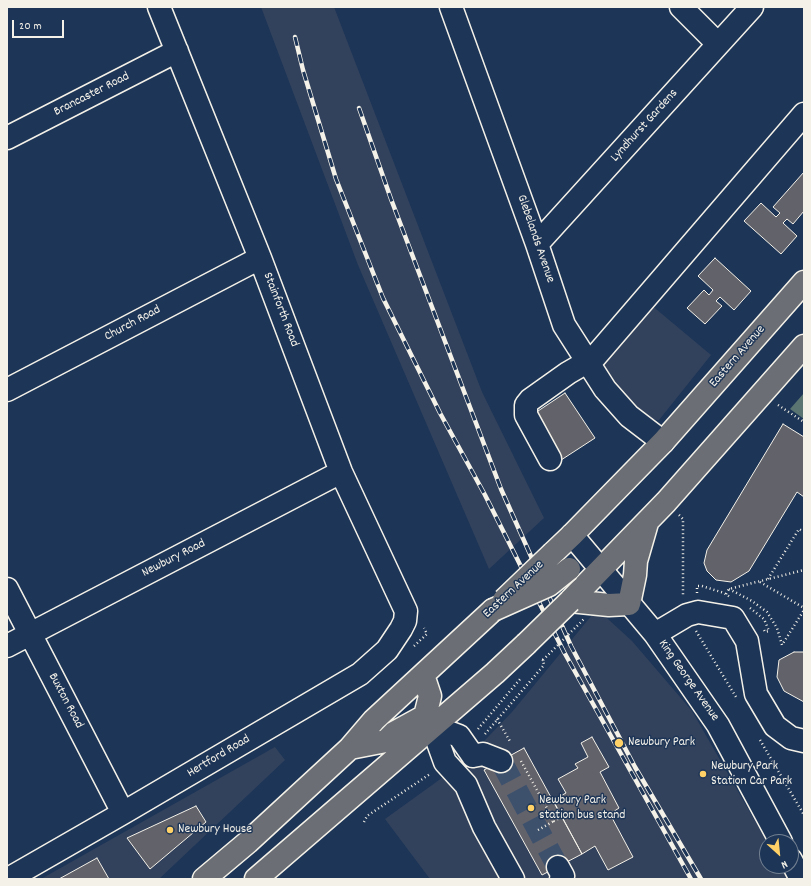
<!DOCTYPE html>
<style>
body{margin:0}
#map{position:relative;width:811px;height:886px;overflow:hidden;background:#1d3557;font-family:Dekko,sans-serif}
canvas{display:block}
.frame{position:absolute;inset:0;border:8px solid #f4f1e8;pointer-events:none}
.north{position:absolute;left:759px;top:834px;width:40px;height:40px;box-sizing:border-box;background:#1d3557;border:1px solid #738091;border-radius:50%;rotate:153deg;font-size:11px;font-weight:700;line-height:16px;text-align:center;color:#f4f1e8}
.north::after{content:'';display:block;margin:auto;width:14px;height:18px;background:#ffd166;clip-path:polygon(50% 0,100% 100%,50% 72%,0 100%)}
.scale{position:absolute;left:12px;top:20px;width:52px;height:18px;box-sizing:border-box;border:2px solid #f4f1e8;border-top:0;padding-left:5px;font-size:12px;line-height:14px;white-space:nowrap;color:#f4f1e8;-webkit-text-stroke:3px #1d3557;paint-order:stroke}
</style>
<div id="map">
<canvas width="811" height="886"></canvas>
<div class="frame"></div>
<div class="north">N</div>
<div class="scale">20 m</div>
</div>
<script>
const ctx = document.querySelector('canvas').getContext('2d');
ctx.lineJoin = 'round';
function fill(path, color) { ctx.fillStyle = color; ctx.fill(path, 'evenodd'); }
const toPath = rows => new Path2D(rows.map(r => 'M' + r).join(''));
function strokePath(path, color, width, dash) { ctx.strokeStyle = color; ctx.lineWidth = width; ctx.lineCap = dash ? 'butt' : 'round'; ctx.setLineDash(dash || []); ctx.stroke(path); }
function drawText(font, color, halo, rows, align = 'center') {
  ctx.font = font + ' Dekko,sans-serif'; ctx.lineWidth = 3; ctx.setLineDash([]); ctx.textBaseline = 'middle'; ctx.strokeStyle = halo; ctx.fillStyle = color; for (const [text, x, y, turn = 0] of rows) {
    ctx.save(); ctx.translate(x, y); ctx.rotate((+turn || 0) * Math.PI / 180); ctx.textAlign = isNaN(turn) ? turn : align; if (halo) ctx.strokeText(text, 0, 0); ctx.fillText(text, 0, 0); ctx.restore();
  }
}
fill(toPath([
 [261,7,334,7,482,392,544,518,489,569,358,265],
 [650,304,711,355,659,420,647,419,623,399,596,364],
 [597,609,632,641,692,711,767,842,767,866,781,866,788,879,430,879,385,819,464,762,512,712],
 [275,747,285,760,159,879,41,879]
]), '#32425d');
fill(toPath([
 [804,393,804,419,790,409]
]), '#597471');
const building = toPath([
 [804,172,804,211,793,224,787,219,783,223,797,236,781,254,744,221,761,203,776,217,780,213,773,207,804,172],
 [715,258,751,291,734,310,720,297,716,301,722,306,705,324,687,308,704,290,709,295,713,290,698,276,715,258],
 [565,393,595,438,558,462,529,417,565,393],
 [783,424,804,437,804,497,797,492,749,571,731,582,716,580,707,571,704,563,707,550,783,424],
 [794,652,804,652,804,702,784,691,777,677,779,660,794,652],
 [592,737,609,767,600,772,619,808,610,814,633,857,608,870,595,846,582,854,553,800,566,793,558,779,578,768,575,764,588,757,581,743,592,737],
 [524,748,582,854,542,875,484,770,524,748],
 [196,806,206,822,150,869,127,838,196,806],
 [97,858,109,879,59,879,97,858]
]);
fill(building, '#62626b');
strokePath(building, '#f4f1e8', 1);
strokePath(toPath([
 [501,761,558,867]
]), '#3d516d', 22, [22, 11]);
const minor = toPath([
 [451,7,537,244,564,325,605,389,629,416,663,442],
 [681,7,718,44],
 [7,138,177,51],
 [537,244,752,7],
 [588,365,804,114],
 [7,390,260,258],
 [550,459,526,415,526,405,530,400,568,373,587,362],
 [572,535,655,634,718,725,781,842],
 [7,589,123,813],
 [655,634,687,615,698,612,733,618,747,641,756,694,775,726,791,738,804,741],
 [7,646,341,472],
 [432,726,445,762,466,785,484,827,513,879],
 [432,726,459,736,473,756],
 [473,756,483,754,501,761],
 [791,860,801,879],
 [558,867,563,876,561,879],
 [8,879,123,813,360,674,387,650,401,629,405,621,406,611,341,472,260,258,159,7]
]);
const highway = toPath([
 [553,553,572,535,663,442,804,282],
 [570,601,666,502,804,346],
 [570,601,609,605,629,604,635,575,636,561,647,523],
 [423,675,430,696,425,716,432,726],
 [350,748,386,741,394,733,425,716],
 [204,879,248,842,350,748,374,720,493,610],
 [256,879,495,673,526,644]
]);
strokePath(minor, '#f4f1e8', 25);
strokePath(highway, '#f4f1e8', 25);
strokePath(toPath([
 [778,405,804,422],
 [679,515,683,519,683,596],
 [768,579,799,529,804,532],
 [760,582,804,608],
 [729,589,752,601,767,612,777,628,782,645,804,610],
 [697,593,697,586,702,586,724,593,730,597],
 [726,594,729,589,804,570],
 [750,608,764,619,769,631,765,632,764,630],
 [696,631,736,697],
 [414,646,427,634,424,628],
 [497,719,511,743],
 [478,729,521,678],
 [485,734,544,665,543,660,539,659],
 [760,740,804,815],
 [521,761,554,821,562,817],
 [364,822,367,816,430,774],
 [538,830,554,821]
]), '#f4f1e8', 2.5, [1, 3]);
strokePath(minor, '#1d3557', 22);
strokePath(highway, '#6b6f75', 22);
const rail = toPath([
 [295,37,303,70,336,179,383,298,440,413,485,495,564,652,691,879],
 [359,108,391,199,501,489,571,646,635,767,701,879]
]);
strokePath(rail, '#f4f1e8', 4.5);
strokePath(rail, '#1d3557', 3, [9]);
const highwayBridge = toPath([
 [504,600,553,553],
 [493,610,549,585,569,569],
 [526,644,570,601]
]);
strokePath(highwayBridge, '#f4f1e8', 25, []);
strokePath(toPath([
 [543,660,584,619]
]), '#f4f1e8', 2.5, [1, 3]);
strokePath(highwayBridge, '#6b6f75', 22);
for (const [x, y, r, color] of [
 [619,743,5,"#ffd166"],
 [703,774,4,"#ffd166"],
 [531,808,4,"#ffd166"],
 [170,830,4,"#ffd166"]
]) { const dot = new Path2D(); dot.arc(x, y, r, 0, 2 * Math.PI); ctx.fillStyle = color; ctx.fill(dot); strokePath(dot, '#1d3557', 1.5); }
drawText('13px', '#f4f1e8', '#1d3557', [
 ["Brancaster Road",92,95,-27],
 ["Lyndhurst Gardens",645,126,-48],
 ["Glebelands Avenue",535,239,71],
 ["Stainforth Road",280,310,69],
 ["Church Road",133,324,-28],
 ["Eastern Avenue",738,357,-49],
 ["Newbury Road",174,559,-27],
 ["Eastern Avenue",514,590,-43],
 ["King George Avenue",688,681,55],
 ["Buxton Road",65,701,62],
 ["Hertford Road",219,757,-31]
]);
drawText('13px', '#f4f1e8', '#1d3557', [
 ["Newbury Park",628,743],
 ["Newbury Park",711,767],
 ["Station Car Park",711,782],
 ["Newbury Park",539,801],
 ["station bus stand",539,816],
 ["Newbury House",178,830]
], 'left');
</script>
